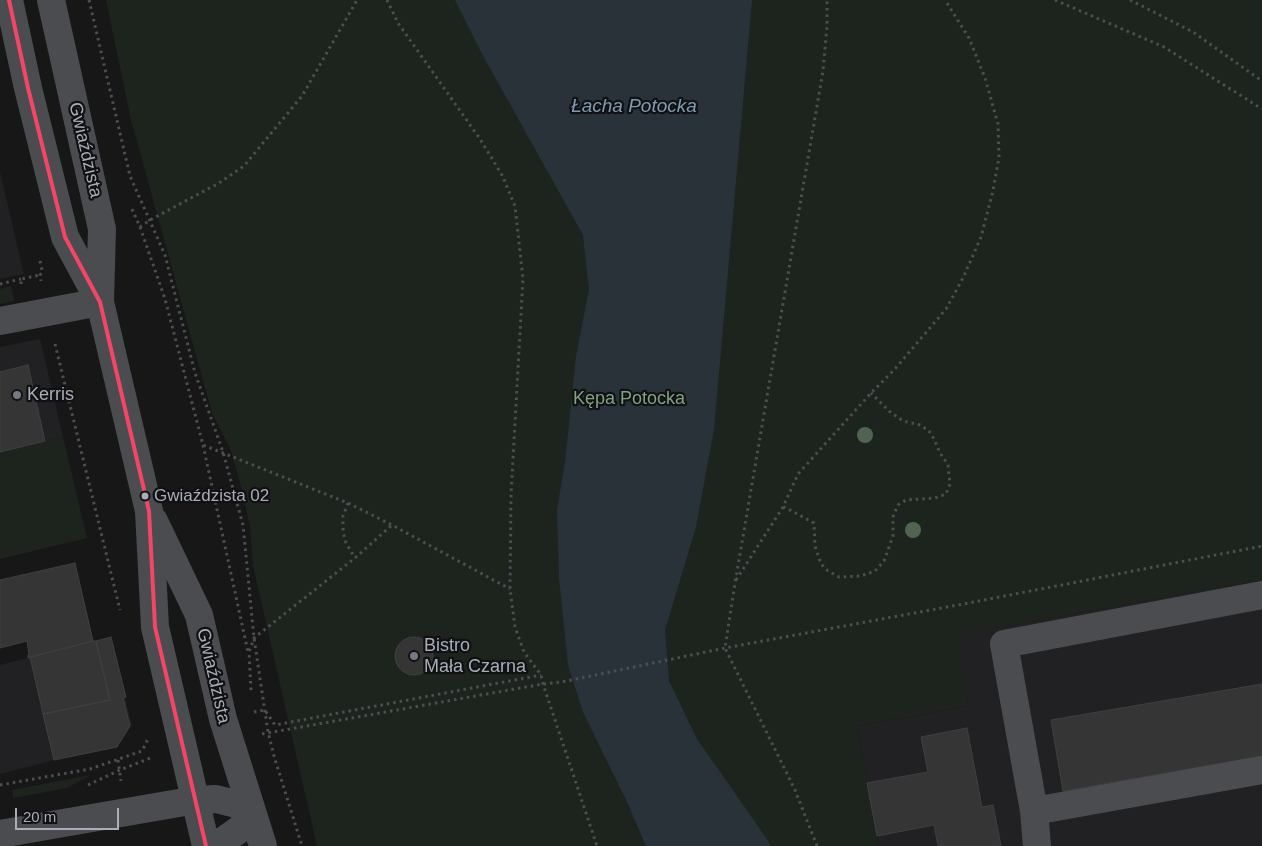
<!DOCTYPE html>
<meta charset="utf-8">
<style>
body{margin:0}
#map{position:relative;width:1262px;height:846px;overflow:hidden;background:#171717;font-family:Helvetica,sans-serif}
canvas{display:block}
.scale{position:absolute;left:15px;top:808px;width:104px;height:22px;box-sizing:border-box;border:2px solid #a8adb8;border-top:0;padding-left:6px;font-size:15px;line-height:18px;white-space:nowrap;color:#a8adb8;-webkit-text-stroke:4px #111113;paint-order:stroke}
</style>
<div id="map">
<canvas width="1262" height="846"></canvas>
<div class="scale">20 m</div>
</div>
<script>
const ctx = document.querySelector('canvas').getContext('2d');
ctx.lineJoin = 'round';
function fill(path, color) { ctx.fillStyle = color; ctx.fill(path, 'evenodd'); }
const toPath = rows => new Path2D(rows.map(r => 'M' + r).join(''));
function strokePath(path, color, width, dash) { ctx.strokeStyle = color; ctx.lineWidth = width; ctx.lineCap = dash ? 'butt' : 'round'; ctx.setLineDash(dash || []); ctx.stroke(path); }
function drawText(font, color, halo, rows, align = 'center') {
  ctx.font = font + ' Helvetica,sans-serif'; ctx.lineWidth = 4.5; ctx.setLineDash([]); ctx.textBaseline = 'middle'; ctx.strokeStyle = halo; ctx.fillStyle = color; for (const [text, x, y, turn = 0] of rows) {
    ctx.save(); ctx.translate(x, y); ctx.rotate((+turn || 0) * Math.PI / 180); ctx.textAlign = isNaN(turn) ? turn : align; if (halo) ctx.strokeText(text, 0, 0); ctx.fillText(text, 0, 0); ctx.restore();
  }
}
fill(toPath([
 [0,172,24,274,0,279],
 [40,339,63,437,0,452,0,347],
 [1262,580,1262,846,879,846,857,726,968,706,956,635],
 [111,637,132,726,130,726,117,747,54,760,0,774,0,665]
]), '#212123');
fill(toPath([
 [106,0,1262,0,1262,580,957,635,968,706,857,726,879,846,317,846,253,566,250,527,241,486,230,448,212,413,131,120],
 [10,286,12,288,14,301,0,304,0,289],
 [63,437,87,538,0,559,0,452],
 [91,775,67,788,13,798,12,790]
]), '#1d241e');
fill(toPath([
 [455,0,752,0,714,429,696,527,665,630,669,681,697,739,769,842,770,846,646,846,627,802,583,712,568,665,559,577,557,510,565,462,576,357,589,289,583,235,481,52]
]), '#2a3239');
const building = toPath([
 [28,365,45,441,0,452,0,372,28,365],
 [75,563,93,641,28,658,28,655,29,655,27,641,0,648,0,580,75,563],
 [111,637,126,697,123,698,130,726,117,747,54,760,43,714,110,700,96,641,111,637],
 '395 656a19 19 0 1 1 38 0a19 19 0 1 1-38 0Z',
 [93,641,96,641,110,700,43,714,30,657,93,641],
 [1262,684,1262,756,1063,791,1051,720,1262,684],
 [967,728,982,807,993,805,1001,846,938,846,934,825,877,836,867,783,928,772,921,737,967,728]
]);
fill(building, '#353536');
strokePath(building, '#3f4043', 1);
strokePath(toPath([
 [89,0,130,176,165,255,195,373,223,452,243,525,254,638,268,732,274,756,302,846],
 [387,0,398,23,480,139,502,175,515,206,523,279,511,495,510,589,515,627,524,652,541,675,543,684,597,846],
 [1055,0,1164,47,1262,109],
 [1130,0,1193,32,1262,81],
 [132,209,140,227,150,220,219,183,244,166,302,96,357,0],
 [140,227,165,299,203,445,348,503,392,525,510,589],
 [40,261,42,270,42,273,40,275,41,281],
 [0,284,21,279],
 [21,284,21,279,40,275],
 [55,344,120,610],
 [203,445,248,652],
 [348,503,343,516,343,532,346,543,355,558],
 [783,507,790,510,814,523,815,546,821,564,828,571,839,577,861,576,875,571,884,561,893,536,893,517,898,505,906,500,935,498,946,494,950,484,948,465,940,453,934,439,929,431,920,425,903,421,889,411,871,393],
 [736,580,783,507,798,474,871,393,894,370,946,309,963,278,981,237,993,191,999,157,998,124,985,78,969,38,945,0],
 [251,690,249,652,254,638,355,558,392,525],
 [254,712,265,710,275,725,541,675],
 [262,734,543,684,562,682,725,648,974,602,1262,546],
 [118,760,121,781],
 [0,785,90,769,142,751,148,739],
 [88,785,120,770,153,757],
 [817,846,795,790,725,648,735,583,823,71,827,26,827,0]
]), '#4d4e52', 3, [2.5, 4]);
strokePath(toPath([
 [9,0,28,88,65,237,100,302,149,511,155,627,206,846],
 [51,0,102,229,100,301],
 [0,321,100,302],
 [154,521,199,615,223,719,263,846],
 [1034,811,1262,770],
 [0,834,196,800,216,799,236,804,252,812],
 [210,846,223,841,240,829,252,812],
 [1037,846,1034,811,1004,644,1262,595]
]), '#4b4c50', 28);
strokePath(toPath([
 [9,0,28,88,65,237,100,302,149,511,155,627,206,846]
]), '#f34667', 4);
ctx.fillStyle = '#506451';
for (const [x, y] of [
 [865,435],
 [913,530]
]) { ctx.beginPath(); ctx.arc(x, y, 8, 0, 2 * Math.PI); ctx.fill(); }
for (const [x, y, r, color] of [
 [17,395,5,"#757880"],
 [145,496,4.5,"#a8adb8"],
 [414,656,5,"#757880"]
]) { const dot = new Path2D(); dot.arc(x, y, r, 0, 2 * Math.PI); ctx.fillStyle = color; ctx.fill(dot); strokePath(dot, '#111113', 2); }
drawText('17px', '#a8adb8', '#111113', [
 ["Gwiaździsta 02",154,496]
], 'left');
drawText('18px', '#a8adb8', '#111113', [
 ["Gwiaździsta",85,150,77],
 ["Gwiaździsta",213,676,77]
]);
drawText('18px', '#a8adb8', '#111113', [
 ["Kerris",27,395],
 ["Bistro",424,646],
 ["Mała Czarna",424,667]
], 'left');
drawText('18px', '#7fa381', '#111113', [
 ["Kępa Potocka",629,399]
]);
drawText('italic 19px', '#7f9bb3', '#111113', [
 ["Łacha Potocka",634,107]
]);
</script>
